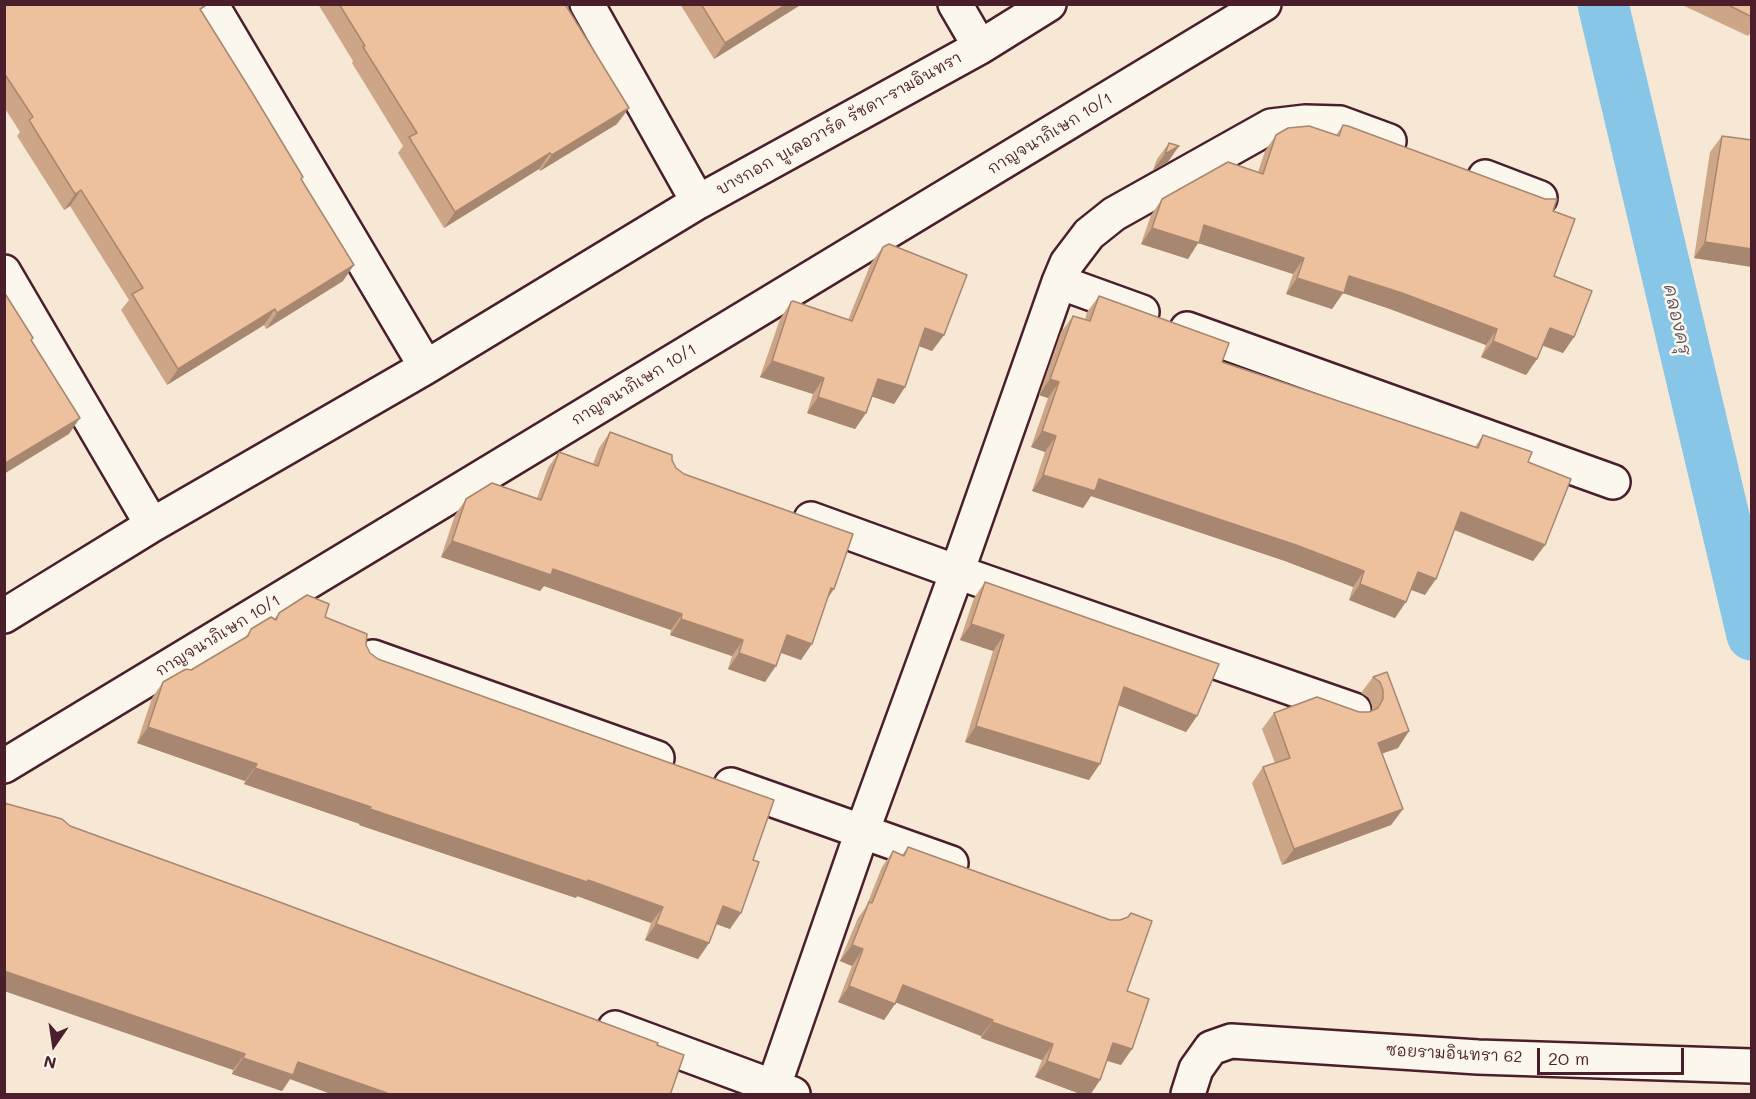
<!DOCTYPE html>
<meta charset="utf-8">
<style>
body{margin:0}
#map{position:relative;width:1756px;height:1099px;overflow:hidden;background:#f7e7d5;font-family:Mali,sans-serif}
canvas{display:block}
.frame{position:absolute;inset:0;border:6px solid #4a1f2b;pointer-events:none}
.north{position:absolute;left:24px;top:1015px;width:60px;height:60px;-webkit-text-stroke:4px #fbf7ec;paint-order:stroke;rotate:193deg;font-size:16px;font-weight:700;line-height:24px;text-align:center;color:#4a1f2b}
.north::after{content:'';display:block;margin:auto;width:21px;height:27px;background:#4a1f2b;clip-path:polygon(50% 0,100% 100%,50% 72%,0 100%)}
.scale{position:absolute;left:1537px;top:1048px;width:147px;height:27px;box-sizing:border-box;border:3px solid #4a1f2b;border-top:0;padding-left:8px;font-size:18px;line-height:21px;white-space:nowrap;color:#4a1f2b;-webkit-text-stroke:4px #fbf7ec;paint-order:stroke}
</style>
<div id="map">
<canvas width="1756" height="1099"></canvas>
<div class="frame"></div>
<div class="north">N</div>
<div class="scale">20 m</div>
</div>
<script>
const ctx = document.querySelector('canvas').getContext('2d');
ctx.lineJoin = 'round';
const toPath = rows => new Path2D(rows.map(r => 'M' + r).join(''));
function strokePath(path, color, width, dash) { ctx.strokeStyle = color; ctx.lineWidth = width; ctx.lineCap = dash ? 'butt' : 'round'; ctx.setLineDash(dash || []); ctx.stroke(path); }
function fill(path, color) { ctx.fillStyle = color; ctx.fill(path, 'evenodd'); }
function drawText(font, color, halo, rows, align = 'center') {
  ctx.font = font + ' Mali,"Playpen Sans Thai",sans-serif'; ctx.lineWidth = 5; ctx.setLineDash([]); ctx.textBaseline = 'middle'; ctx.strokeStyle = halo; ctx.fillStyle = color; for (const [text, x, y, turn = 0] of rows) {
    ctx.save(); ctx.translate(x, y); ctx.rotate((+turn || 0) * Math.PI / 180); ctx.textAlign = isNaN(turn) ? turn : align; if (halo) ctx.strokeText(text, 0, 0); ctx.fillText(text, 0, 0); ctx.restore();
  }
}
strokePath(toPath([
 [1603,4,1752,635]
]), '#87c6e7', 51);
const street = toPath([
 [980,47,1049,4],
 [1485,177,1540,198],
 [698,202,980,47,955,4],
 [4,272,152,525,4,616],
 [1059,282,1142,312],
 [1187,329,1613,482],
 [426,367,698,202,587,4],
 [811,519,957,572,1354,710],
 [152,525,426,367,211,4],
 [373,657,657,758],
 [4,766,1264,4],
 [731,785,951,863],
 [615,1028,793,1094],
 [771,1094,862,832,957,572,1059,282,1067,263,1089,234,1114,214,1271,126,1305,122,1340,123,1389,141],
 [1188,1094,1196,1069,1211,1048,1231,1041,1478,1057,1752,1066]
]);
strokePath(street, '#4a1f2b', 38);
strokePath(street, '#fbf7ec', 33);
fill(toPath([
 [4,4,201,11,302,180,343,281,266,329,264,325,167,385,121,310,129,300,70,206,64,210,17,136,20,132,4,107],
 [318,4,565,4,617,124,540,171,539,169,444,228,398,153,403,146,352,63,353,61],
 [680,4,802,4,714,59],
 [1680,4,1752,4,1752,31,1748,36],
 [1343,125,1553,211,1554,276,1574,337,1563,353,1542,345,1537,359,1526,375,1481,357,1486,345,1390,309,1343,293,1332,309,1286,294,1293,274,1198,243,1188,259,1141,244,1151,215,1162,199,1258,172,1265,151,1276,135,1336,135],
 [1722,136,1752,140,1752,267,1694,258,1710,152],
 [1169,143,1168,162,1153,170,1157,159],
 [883,247,944,335,932,351,919,346,905,387,894,404,872,396,866,413,855,429,807,413,813,394,760,377,780,319,791,302,848,320,871,263],
 [1099,296,1222,362,1475,447,1483,435,1528,462,1545,545,1533,561,1454,530,1425,595,1411,590,1395,618,1349,600,1353,587,1285,561,1091,496,1083,508,1032,491,1045,452,1031,447,1048,398,1039,395,1061,332,1073,316,1085,320,1087,312],
 [610,432,672,460,676,468,828,598,801,660,781,653,765,682,728,669,732,656,670,635,671,630,544,586,540,591,441,557,455,515,466,499,537,498,548,468,559,452,593,464,599,448],
 [985,582,1197,716,1186,732,1118,705,1089,780,965,742,993,651,960,640,974,598],
 [279,613,325,617,366,645,370,653,378,659,753,860,730,929,716,924,709,943,698,959,645,940,651,923,577,896,576,898,359,825,360,824,244,784,245,781,137,743,152,698,163,682,191,670,245,638,251,629,274,619],
 [1387,672,1409,731,1398,748,1382,753,1403,809,1391,825,1282,865,1252,783,1263,767,1275,763,1262,729,1274,713,1369,712,1372,711,1372,706,1369,698,1361,693,1373,677],
 [70,826,657,1045,670,1095,334,1095,290,1079,282,1091,232,1074,233,1070],
 [908,847,1127,991,1121,1065,1107,1061,1100,1080,1090,1095,1083,1095,1035,1077,1042,1060,981,1038,981,1036,896,1002,884,1020,838,1002,852,966,840,961,858,918,866,907,882,867,893,851,902,855]
]), '#cda688');
fill(toPath([
 [787,4,802,4,714,59,725,43],
 [629,108,617,124,540,171,552,155],
 [1179,146,1168,162,1153,170,1165,154],
 [550,153,539,169,444,228,455,212],
 [81,190,70,206,64,210,75,194],
 [1204,225,1304,258,1293,274,1198,243,1188,259,1141,244,1152,228],
 [1705,242,1752,249,1752,267,1694,258],
 [354,265,343,281,266,329,277,313],
 [1349,276,1402,293,1497,329,1486,345,1390,309,1343,293,1332,309,1286,294,1297,278],
 [275,309,264,325,167,385,178,369],
 [925,328,944,335,932,351,913,344],
 [1550,328,1574,337,1563,353,1538,344],
 [1493,341,1537,359,1526,375,1481,357],
 [772,361,824,378,813,394,760,377],
 [878,379,905,387,894,404,867,395],
 [1050,379,1059,382,1048,398,1039,395],
 [818,397,866,413,855,429,807,413],
 [80,418,69,434,4,474,4,464],
 [1042,431,1056,436,1045,452,1031,447],
 [1043,475,1099,479,1296,545,1364,571,1353,587,1285,561,1091,496,1083,508,1032,491],
 [1461,512,1545,545,1533,561,1450,528],
 [452,541,553,569,682,614,671,630,544,586,540,591,441,557],
 [1418,572,1436,579,1425,595,1407,588],
 [1360,584,1406,602,1395,618,1349,600],
 [831,588,834,589,823,605],
 [681,619,743,640,732,656,670,635],
 [971,624,1004,635,993,651,960,640],
 [787,635,812,644,801,660,776,651],
 [739,653,776,666,765,682,728,669],
 [1124,687,1197,716,1186,732,1113,703],
 [976,726,1100,764,1089,780,965,742],
 [148,727,257,764,245,781,137,743],
 [1409,731,1398,748,1367,759,1378,743],
 [255,768,371,807,360,824,244,784],
 [370,809,588,880,663,907,651,923,577,896,576,898,359,825],
 [1403,809,1391,825,1282,865,1294,849],
 [723,906,741,913,730,929,711,922],
 [656,924,709,943,698,959,645,940],
 [852,945,863,949,852,966,840,961],
 [4,971,245,1054,233,1070,4,991],
 [903,985,993,1020,981,1036,892,1001],
 [849,986,895,1004,884,1020,838,1002],
 [992,1022,1053,1044,1042,1060,981,1038],
 [1113,1043,1132,1049,1121,1065,1102,1059],
 [243,1058,298,1062,387,1093,386,1095,334,1095,290,1079,282,1091,232,1074],
 [1047,1061,1100,1080,1090,1095,1083,1095,1035,1077]
]), '#a7876f');
const building = toPath([
 [4,4,204,4,205,6,200,9,253,94,303,177,301,179,354,265,277,313,275,309,178,369,132,294,143,288,81,190,75,194,29,120,33,117,4,73,4,4],
 [339,4,565,4,629,108,552,155,550,153,455,212,409,137,417,133,363,47,365,46,339,4],
 [701,4,787,4,725,43,701,4],
 [1726,4,1752,4,1752,17,1726,4],
 [1343,125,1348,126,1545,199,1557,199,1553,211,1575,219,1554,276,1592,291,1574,337,1550,328,1537,359,1493,341,1497,329,1402,293,1349,276,1344,293,1297,278,1304,258,1204,225,1199,243,1152,228,1162,199,1228,162,1263,174,1276,135,1288,128,1309,126,1339,136,1343,125],
 [1722,136,1752,140,1752,249,1705,242,1722,136],
 [1169,143,1179,146,1165,154,1169,143],
 [889,244,967,275,944,335,925,328,905,387,878,379,866,413,818,397,824,378,772,361,791,302,793,301,852,321,883,247,889,244],
 [4,292,33,338,31,340,80,418,4,464,4,292],
 [1099,296,1229,343,1222,362,1478,448,1483,435,1532,452,1528,462,1571,479,1545,545,1461,512,1436,579,1418,572,1406,602,1360,584,1364,571,1296,545,1099,479,1095,491,1043,475,1056,436,1042,431,1059,382,1050,379,1073,316,1090,321,1099,296],
 [610,432,672,455,672,460,676,468,684,474,853,534,834,589,831,588,812,644,787,635,776,666,739,653,743,640,681,619,682,614,553,569,551,575,452,541,466,499,492,483,541,500,559,452,598,466,610,432],
 [985,582,1219,664,1197,716,1124,687,1100,764,976,726,1004,635,971,624,985,582],
 [307,595,329,604,325,617,367,634,366,645,370,653,378,659,774,800,753,860,759,862,741,913,723,906,709,943,656,924,663,907,588,880,587,882,370,809,371,807,255,768,257,764,148,727,163,682,186,669,191,670,248,636,251,629,271,617,276,620,279,613,307,595],
 [1387,672,1409,731,1378,743,1403,809,1294,849,1263,767,1290,758,1274,713,1317,697,1359,712,1369,712,1378,708,1383,699,1383,690,1380,682,1373,677,1387,672],
 [4,803,62,819,70,826,266,897,658,1043,657,1045,684,1055,670,1095,387,1095,387,1093,298,1062,293,1075,243,1058,245,1054,4,971,4,803],
 [908,847,1110,920,1120,920,1128,917,1131,913,1152,921,1127,991,1149,999,1132,1049,1113,1043,1100,1080,1047,1061,1053,1044,992,1022,993,1020,903,985,895,1004,849,986,863,949,852,945,869,902,872,903,893,851,904,856,908,847]
]);
fill(building, '#eec19e');
strokePath(building, '#a7876f', 1.5);
drawText('16px', '#4a1f2b', '#fbf7ec', [
 ["บางกอก บูเลอวาร์ด รัชดา-รามอินทรา",839,124,-29],
 ["กาญจนาภิเษก 10/1",1050,134,-31],
 ["กาญจนาภิเษก 10/1",634,385,-31],
 ["กาญจนาภิเษก 10/1",218,636,-31],
 ["ซอยรามอินทรา 62",1454,1054,3]
]);
drawText('italic 18px', '#5c5163', '#fbf7ec', [
 ["คลองครุ",1677,320,77]
]);
</script>
